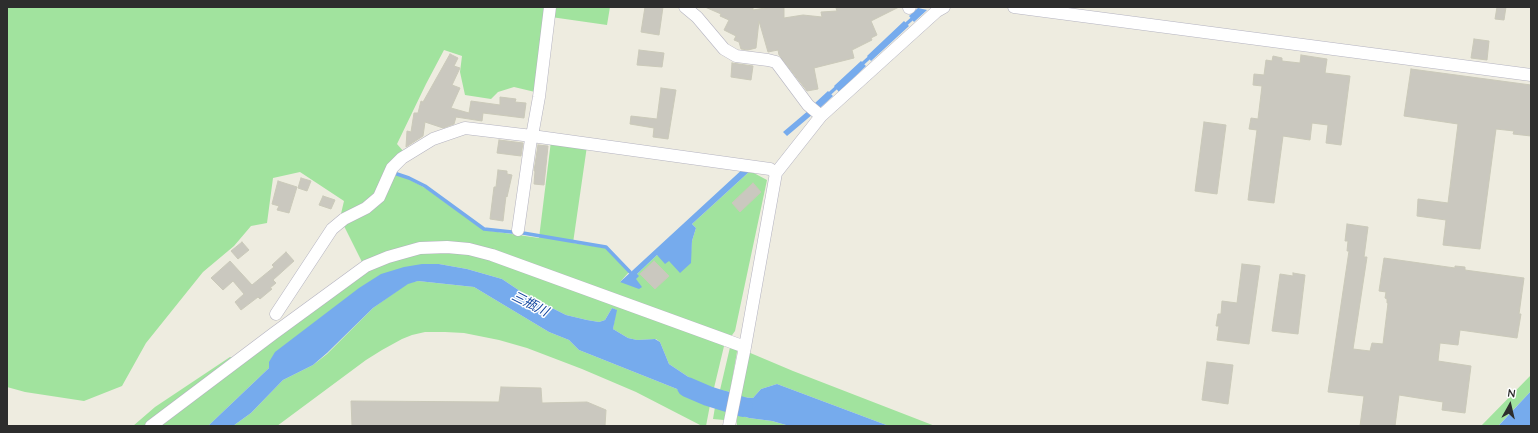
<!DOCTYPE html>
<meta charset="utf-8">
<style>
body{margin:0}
#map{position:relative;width:1538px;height:433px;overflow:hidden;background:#eeece0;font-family:Quicksand,sans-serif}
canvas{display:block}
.frame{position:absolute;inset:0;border:8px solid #2d2d2d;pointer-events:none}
.north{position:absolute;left:1490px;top:385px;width:40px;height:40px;-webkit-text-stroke:3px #fff;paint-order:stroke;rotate:8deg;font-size:11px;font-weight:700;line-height:16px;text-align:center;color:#2d2d2d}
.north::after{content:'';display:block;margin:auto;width:14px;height:18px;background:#2d2d2d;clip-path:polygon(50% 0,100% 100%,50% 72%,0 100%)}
</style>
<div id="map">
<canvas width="1538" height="433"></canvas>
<div class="frame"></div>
<div class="north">N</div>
</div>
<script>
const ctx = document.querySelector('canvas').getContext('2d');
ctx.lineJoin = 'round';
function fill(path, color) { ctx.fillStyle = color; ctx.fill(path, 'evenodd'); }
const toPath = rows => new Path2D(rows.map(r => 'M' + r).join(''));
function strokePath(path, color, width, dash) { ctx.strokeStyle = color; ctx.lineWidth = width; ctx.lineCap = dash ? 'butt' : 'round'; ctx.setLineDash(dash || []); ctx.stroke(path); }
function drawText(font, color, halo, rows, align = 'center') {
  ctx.font = font + ' Quicksand,"Noto Sans JP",sans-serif'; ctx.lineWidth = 3; ctx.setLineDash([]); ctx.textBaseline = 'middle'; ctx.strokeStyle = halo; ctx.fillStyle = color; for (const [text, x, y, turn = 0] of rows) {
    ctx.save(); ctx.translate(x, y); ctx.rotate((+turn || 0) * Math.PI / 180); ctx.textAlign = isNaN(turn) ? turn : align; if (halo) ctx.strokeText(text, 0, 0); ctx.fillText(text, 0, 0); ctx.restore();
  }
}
fill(toPath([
 [7,7,548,7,535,92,514,87,498,92,491,99,465,95,460,72,462,56,444,50,426,84,397,144,404,152,371,200,340,218,344,201,300,172,273,178,267,223,251,226,234,246,203,272,146,343,122,386,84,401,25,392,7,387],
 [552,7,610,7,607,25,551,17],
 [551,141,587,146,573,243,606,248,629,272,620,282,636,279,637,274,657,255,669,261,690,263,692,241,696,228,692,224,750,171,767,180,735,331,730,338,463,245,363,264,344,226,366,210,392,173,407,178,427,189,484,230,539,238],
 [423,250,454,251,484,257,725,342,714,388,696,382,669,364,660,342,656,339,637,340,628,338,613,329,616,310,612,308,605,320,599,322,587,320,566,315,526,295,502,279,467,269,439,264,269,368,208,426,133,426,155,407,230,357,241,360,374,265],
 [418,281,474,287,549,332,569,340,579,350,677,389,710,405,706,426,702,426,636,392,582,369,527,348,499,340,464,333,445,332,425,332,412,335,402,339,382,350,366,360,277,426,233,426,251,413,283,380,313,365,327,354,373,308,408,283],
 [731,343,738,346,730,392,720,390],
 [748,352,793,371,935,426,889,426,777,384,761,389,753,398,740,397],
 [1531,375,1531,391,1498,426,1481,426],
 [715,407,726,411,724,420,713,419],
 [736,414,749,418,772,421,786,425,797,426,737,426]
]), '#a1e39e');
fill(toPath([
 [918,8,927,10,914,22,909,16],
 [904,21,909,26,871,61,867,56],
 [861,61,866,66,839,92,834,86],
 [828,91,833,96,820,108,815,103],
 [809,110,813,114,787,136,783,132],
 [746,166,750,171,692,224,696,228,692,241,691,263,680,273,669,261,665,264,657,255,637,274,639,276,636,279,642,287,639,289,620,282],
 [422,264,439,264,467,269,502,279,526,295,566,315,587,320,599,322,605,320,612,308,617,310,613,329,628,338,637,340,655,339,660,342,669,364,696,382,714,388,710,405,677,389,579,350,569,340,549,332,474,287,418,281,408,284,373,308,327,353,313,365,283,380,251,413,233,426,208,426,269,368,269,362,275,352,359,288,381,274,404,267],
 [777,384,889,426,786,425,772,421,749,418,736,414,740,397,753,398,761,389],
 [720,390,730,392,726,411,715,407],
 [1531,391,1531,426,1498,426,1503,421]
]), '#76abed');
strokePath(toPath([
 [904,26,914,17],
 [860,66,871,56],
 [827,96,839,85],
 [394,173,409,178,425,186,484,229,512,232],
 [523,233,606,247,630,272]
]), '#76abed', 3.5);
strokePath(toPath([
 [687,387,708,396,743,407]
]), '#76abed', 20);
const building = toPath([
 [645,7,663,7,659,35,641,32,645,7],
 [705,7,753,7,753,10,771,7,784,7,784,18,803,15,822,17,821,12,837,11,836,8,844,7,899,7,871,21,877,35,871,38,872,40,852,50,854,58,814,68,818,89,807,91,779,55,778,50,768,52,759,21,756,48,748,50,741,49,739,42,734,40,736,36,724,30,729,20,720,16,721,14,705,7],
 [1497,7,1506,7,1504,20,1495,19,1497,7],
 [1474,39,1489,41,1487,60,1471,58,1474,39],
 [639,50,664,53,662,67,637,65,639,50],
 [450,54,458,58,454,66,460,68,452,85,460,88,451,108,469,113,471,101,500,105,500,97,516,99,515,102,526,103,524,118,483,113,482,121,456,117,454,124,443,128,425,122,423,136,406,147,407,131,411,132,414,113,418,113,421,101,423,102,450,54],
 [1301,55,1327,59,1325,73,1350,76,1341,145,1326,143,1328,125,1312,123,1310,140,1283,136,1274,203,1248,200,1257,130,1249,129,1251,118,1258,119,1262,86,1253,85,1254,74,1264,75,1266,60,1272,61,1273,56,1282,58,1282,61,1300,63,1301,55],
 [732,63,753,66,751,80,731,77,732,63],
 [1411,69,1531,85,1531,136,1513,134,1514,131,1496,129,1480,249,1443,245,1446,220,1417,216,1418,199,1448,203,1458,124,1404,116,1411,69],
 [661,88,676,90,668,139,653,137,654,128,630,124,631,116,657,119,661,88],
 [1204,122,1226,125,1217,194,1195,191,1204,122],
 [499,140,523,143,521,156,497,153,499,140],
 [538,145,548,146,544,185,534,184,535,171,534,171,538,145],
 [498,170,507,171,507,174,512,175,507,197,506,196,503,221,490,219,494,187,496,187,498,170],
 [301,178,311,181,307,191,298,188,301,178],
 [278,181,297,187,289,213,277,210,279,206,272,204,278,181],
 [753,183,761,192,740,212,732,203,753,183],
 [323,196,335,200,331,209,319,205,323,196],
 [1347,224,1368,227,1364,257,1367,257,1353,349,1370,351,1372,343,1383,344,1388,303,1387,303,1387,299,1385,298,1386,292,1379,291,1384,258,1455,268,1455,266,1465,267,1465,270,1524,278,1519,314,1521,314,1517,338,1460,330,1458,345,1440,343,1438,361,1471,366,1465,413,1442,410,1443,402,1399,395,1395,426,1360,426,1364,396,1328,392,1349,251,1347,251,1348,241,1345,241,1347,224],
 [242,242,249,250,238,259,231,251,242,242],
 [286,252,294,261,273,280,276,283,270,288,272,289,260,299,258,297,241,310,235,302,244,294,233,281,223,290,211,278,230,261,252,285,274,267,272,265,286,252],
 [654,261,669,276,655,289,640,274,654,261],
 [1242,264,1260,266,1249,344,1217,340,1219,326,1216,326,1218,314,1221,314,1222,301,1237,303,1242,264],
 [1293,273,1305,275,1298,334,1272,331,1280,274,1293,276,1293,273],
 [1207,362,1233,365,1228,404,1202,400,1207,362],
 [501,387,541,388,542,403,587,402,606,410,605,426,352,426,351,401,499,402,501,387]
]);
fill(building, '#cac8bf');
strokePath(building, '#cac9b9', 1);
const minor = toPath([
 [685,7,697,17,724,49,736,56,768,60,776,62,808,105,821,116],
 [1014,7,1531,75],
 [909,8,910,7],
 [518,230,531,139,532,136,539,97,550,7],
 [276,314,332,229,344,219,366,208,379,197,392,168,402,158,433,139,465,128,532,136,770,169,776,173],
 [151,426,273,334,366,266,388,257,420,248,447,247,469,249,492,255,745,347],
 [729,426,745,347,776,173,821,116,937,11,944,7]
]);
strokePath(minor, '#b4b3c0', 13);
strokePath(minor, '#fff', 12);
drawText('italic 13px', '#10449e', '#fff', [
 ["三瓶川",530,304,27]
]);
</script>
